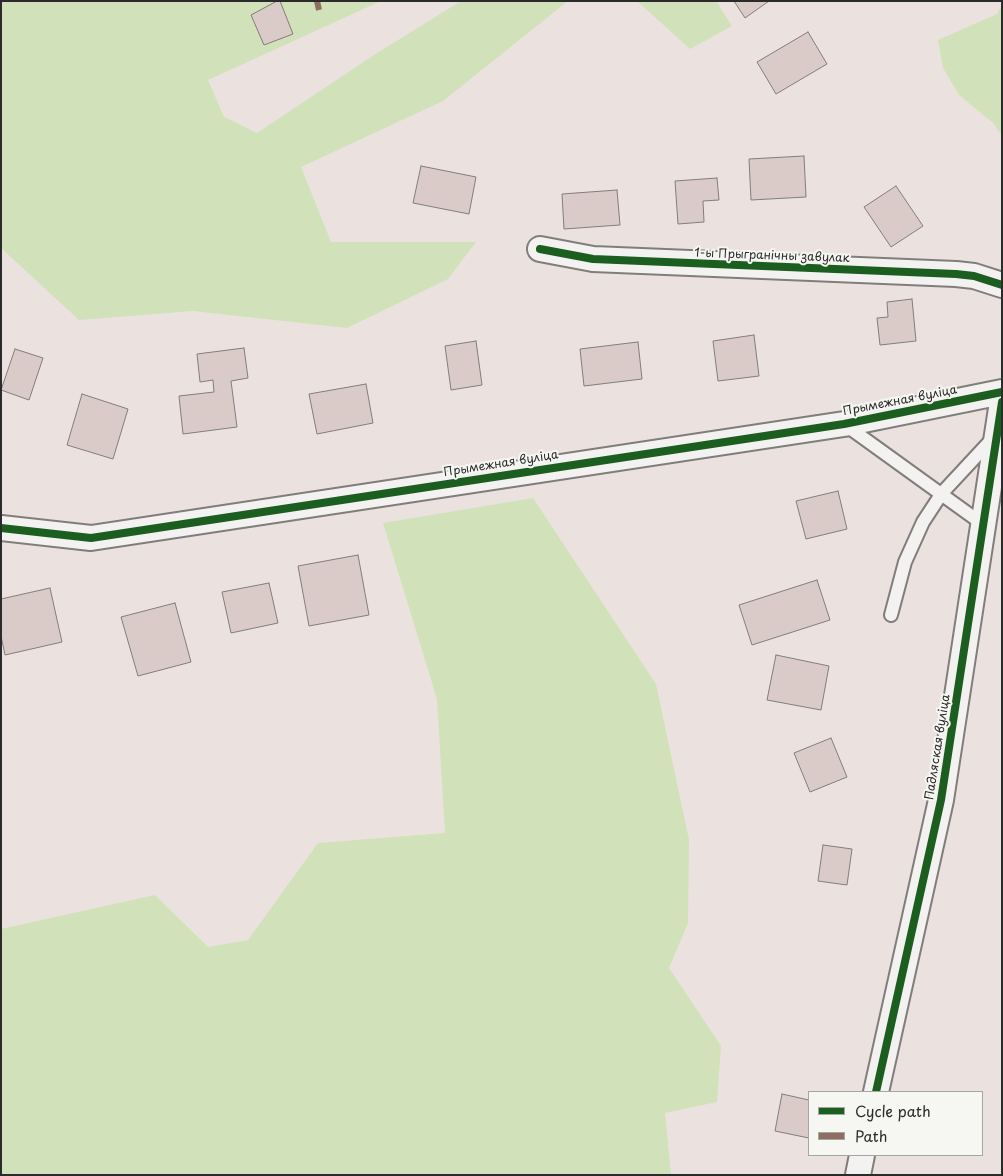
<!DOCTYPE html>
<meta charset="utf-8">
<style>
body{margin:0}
#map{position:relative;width:1003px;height:1176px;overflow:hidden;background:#ebe2df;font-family:"Playpen Sans",sans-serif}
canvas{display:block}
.frame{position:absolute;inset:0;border:2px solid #2b2b2b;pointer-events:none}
.legend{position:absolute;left:808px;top:1091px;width:175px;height:65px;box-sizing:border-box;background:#f6f6f2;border:1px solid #a5a5a2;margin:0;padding:6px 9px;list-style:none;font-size:15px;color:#2b2b2b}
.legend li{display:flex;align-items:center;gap:10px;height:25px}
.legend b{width:25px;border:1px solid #a5a5a2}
</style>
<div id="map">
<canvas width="1003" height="1176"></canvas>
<div class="frame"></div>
<ul class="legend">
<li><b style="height:6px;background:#1b5e20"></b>Cycle path</li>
<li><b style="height:6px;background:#8d6e63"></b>Path</li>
</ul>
</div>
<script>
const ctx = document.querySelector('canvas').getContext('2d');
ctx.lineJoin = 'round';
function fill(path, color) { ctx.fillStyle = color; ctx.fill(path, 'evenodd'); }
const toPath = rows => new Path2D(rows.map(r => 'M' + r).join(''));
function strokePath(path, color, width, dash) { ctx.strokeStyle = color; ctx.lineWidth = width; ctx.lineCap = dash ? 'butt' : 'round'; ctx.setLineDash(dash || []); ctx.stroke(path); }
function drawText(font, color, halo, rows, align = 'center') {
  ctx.font = font + ' "Playpen Sans",sans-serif'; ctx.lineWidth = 4; ctx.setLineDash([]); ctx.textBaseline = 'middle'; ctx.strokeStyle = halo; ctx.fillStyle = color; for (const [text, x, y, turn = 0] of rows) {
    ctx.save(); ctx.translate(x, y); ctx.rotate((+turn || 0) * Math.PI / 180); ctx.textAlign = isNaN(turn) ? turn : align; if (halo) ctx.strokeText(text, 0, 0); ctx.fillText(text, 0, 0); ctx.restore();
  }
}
fill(toPath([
 [1,1,381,1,208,80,224,117,257,133,374,55,461,1,568,1,443,101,301,167,331,242,476,242,448,279,347,328,193,311,79,320,1,248],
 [637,1,716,1,732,26,690,49],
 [1002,5,1002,136,993,123,959,95,943,68,938,40,997,14],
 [533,498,656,684,689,840,688,923,669,968,721,1046,717,1102,665,1113,671,1175,1,1175,1,929,155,895,208,947,248,940,318,843,445,833,437,699,383,523]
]), '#d1e1ba');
const building = toPath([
 [277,1,280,1,293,34,264,45,251,15,277,1],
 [734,1,769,1,745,18,734,1],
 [808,32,827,64,776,94,757,62,808,32],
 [804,156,806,197,751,200,749,159,804,156],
 [421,166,476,177,469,214,413,203,421,166],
 [717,178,719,200,703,201,704,222,678,224,675,181,717,178],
 [896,186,923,226,891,247,864,207,896,186],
 [617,190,620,225,564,229,562,194,617,190],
 [912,299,916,341,880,345,877,318,888,317,887,302,912,299],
 [754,335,759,376,718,381,713,341,754,335],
 [476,341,482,385,451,390,445,346,476,341],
 [638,342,642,379,584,386,580,349,638,342],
 [244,348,248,378,231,381,237,427,183,434,179,396,214,392,213,380,200,382,197,354,244,348],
 [15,349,43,358,29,400,1,390,15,349],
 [366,384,373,423,317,434,309,394,366,384],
 [82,394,128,409,113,459,67,445,82,394],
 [838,491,847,529,806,539,796,501,838,491],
 [358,555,369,615,309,626,298,566,358,555],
 [817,580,830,620,752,645,739,605,817,580],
 [269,583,278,623,231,633,222,592,269,583],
 [50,588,62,642,5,655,1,636,1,599,50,588],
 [175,603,191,662,138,676,121,617,175,603],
 [776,655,829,666,821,710,767,700,776,655],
 [831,738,847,777,810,792,794,753,831,738],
 [823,845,852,849,847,885,818,881,823,845],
 [782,1094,809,1100,809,1138,775,1131,782,1094]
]);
fill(building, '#dacbc8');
strokePath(building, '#817d7c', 1);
const service = toPath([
 [844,424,984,525],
 [891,615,905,562,923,522,942,493,994,437]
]);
const minor = toPath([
 [540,249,593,259,956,274,974,276,1002,285],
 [1,528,91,538,844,424,1002,392],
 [876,1092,941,800,1002,402],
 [858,1175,862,1155]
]);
strokePath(service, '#817d7c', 16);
strokePath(minor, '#817d7c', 28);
strokePath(service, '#f4f2f0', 12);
strokePath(minor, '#f4f2f0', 24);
strokePath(toPath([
 [317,1,319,10]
]), '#8d6e63', 6, [12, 6]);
strokePath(toPath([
 [540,249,593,259,956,274,974,276,1002,285],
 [1,528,91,538,844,424,1002,392],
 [876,1092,941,800,1002,402]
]), '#1b5e20', 8);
drawText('12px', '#2b2b2b', '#f6f6f2', [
 ["1-ы Прыгранічны завулак",772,256,2],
 ["Прымежная вуліца",900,401,-11],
 ["Прымежная вуліца",501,464,-9],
 ["Падляская вуліца",938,747,-81]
]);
</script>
